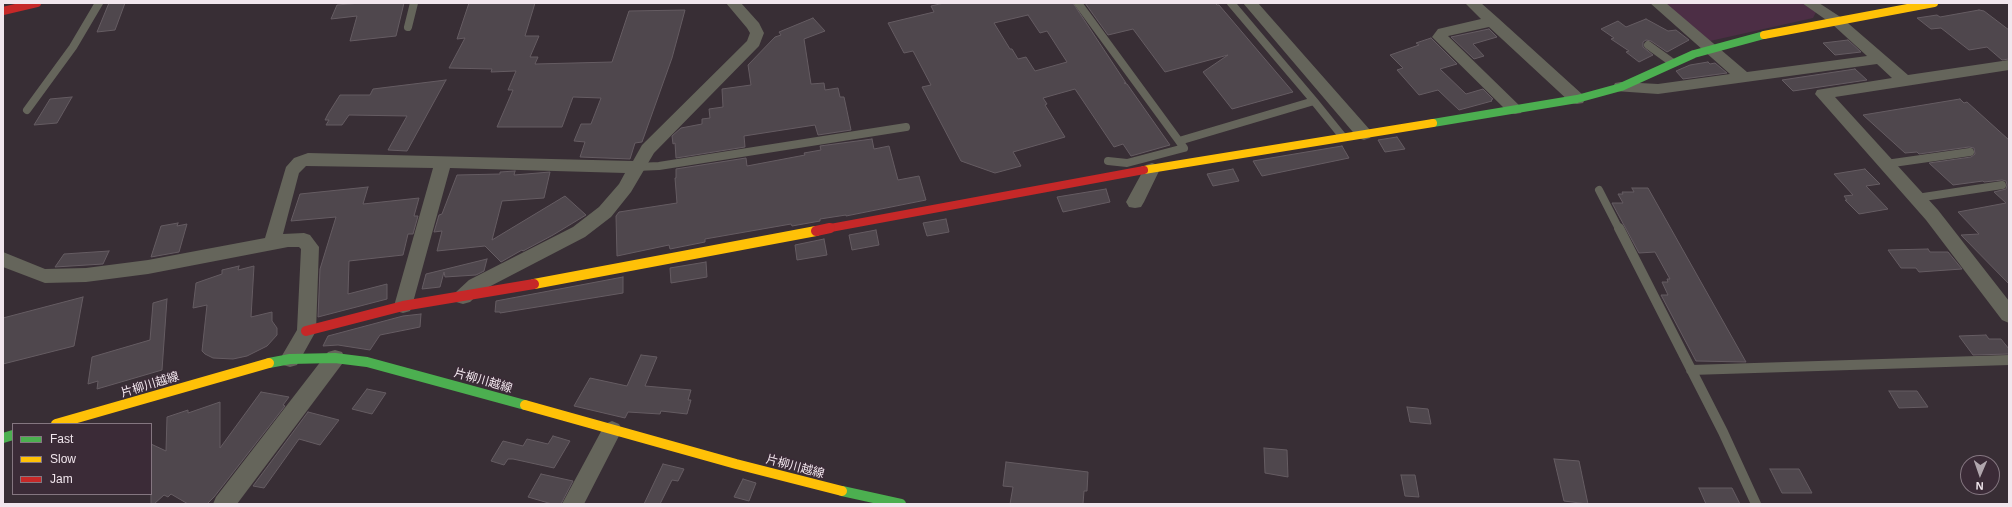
<!DOCTYPE html>
<meta charset="utf-8">
<style>
body{margin:0}
#map{position:relative;width:2012px;height:507px;overflow:hidden;background:#382e35;font-family:Helvetica,sans-serif}
canvas{display:block}
.frame{position:absolute;inset:0;border:4px solid #f1e6ed;pointer-events:none}
.legend{position:absolute;left:12px;top:423px;width:140px;height:72px;box-sizing:border-box;background:#3b2b37;border:1px solid #847680;margin:0;padding:5px 7px;list-style:none;font-size:12px;color:#f1e6ed}
.legend li{display:flex;align-items:center;gap:8px;height:20px}
.legend b{width:20px;border:1px solid #847680}
.north{position:absolute;left:1960px;top:455px;width:40px;height:40px;box-sizing:border-box;background:#3b2b37;border:1px solid #847680;border-radius:50%;rotate:182deg;font-size:11px;font-weight:700;line-height:16px;text-align:center;color:#f1e6ed}
.north::after{content:'';display:block;margin:auto;width:14px;height:18px;background:#b0a6ad;clip-path:polygon(50% 0,100% 100%,50% 72%,0 100%)}
</style>
<div id="map">
<canvas width="2012" height="507"></canvas>
<div class="frame"></div>
<ul class="legend">
<li><b style="height:5px;background:#4caf50"></b>Fast</li>
<li><b style="height:5px;background:#ffc107"></b>Slow</li>
<li><b style="height:5px;background:#c62828"></b>Jam</li>
</ul>
<div class="north">N</div>
</div>
<script>
const ctx = document.querySelector('canvas').getContext('2d');
ctx.lineJoin = 'round';
function fill(path, color) { ctx.fillStyle = color; ctx.fill(path, 'evenodd'); }
const toPath = rows => new Path2D(rows.map(r => 'M' + r).join(''));
function strokePath(path, color, width, dash) { ctx.strokeStyle = color; ctx.lineWidth = width; ctx.lineCap = dash ? 'butt' : 'round'; ctx.setLineDash(dash || []); ctx.stroke(path); }
function drawText(font, color, halo, rows, align = 'center') {
  ctx.font = font + ' Helvetica,"Noto Sans JP",sans-serif'; ctx.lineWidth = 3; ctx.setLineDash([]); ctx.textBaseline = 'middle'; ctx.strokeStyle = halo; ctx.fillStyle = color; for (const [text, x, y, turn = 0] of rows) {
    ctx.save(); ctx.translate(x, y); ctx.rotate((+turn || 0) * Math.PI / 180); ctx.textAlign = isNaN(turn) ? turn : align; if (halo) ctx.strokeText(text, 0, 0); ctx.fillText(text, 0, 0); ctx.restore();
  }
}
fill(toPath([
 [1661,3,1802,3,1816,12,1813,18,1710,41]
]), '#4c2e45');
const building = toPath([
 [109,3,125,3,115,30,97,32,109,3],
 [361,3,404,3,396,36,350,41,357,16,331,19,337,5,361,3],
 [469,3,535,3,525,36,539,36,530,57,538,57,535,64,612,62,629,11,685,10,672,58,642,142,635,143,630,159,580,157,585,142,574,141,581,124,591,124,601,98,573,97,562,127,497,127,513,90,508,90,516,71,491,72,492,69,449,68,465,38,457,39,469,3],
 [944,3,1073,3,1126,83,1124,83,1127,84,1170,145,1131,156,1123,144,1114,147,1075,89,1043,98,1047,104,1045,105,1065,137,1013,152,1021,166,995,173,961,161,922,87,931,85,913,51,904,53,888,23,934,12,931,6,944,3],
 [1028,15,1040,33,1047,31,1067,62,1035,71,1026,57,1018,59,1012,49,1010,49,994,23,1028,15],
 [1085,3,1215,3,1217,5,1219,5,1293,92,1232,109,1203,72,1228,55,1165,72,1133,29,1108,35,1085,3],
 [1979,10,1984,11,2009,30,2009,59,2002,60,1987,47,1969,50,1941,28,1931,29,1917,18,1937,15,1940,17,1979,10],
 [813,18,825,31,804,39,811,84,824,83,825,90,838,88,840,97,844,97,851,130,818,135,815,125,744,136,745,147,676,158,675,143,673,144,672,136,681,128,702,124,702,119,710,118,709,109,723,107,722,89,751,85,748,65,775,37,781,35,779,32,813,18],
 [1646,19,1668,31,1676,30,1689,40,1667,52,1651,41,1646,40,1643,42,1643,47,1653,55,1639,62,1626,52,1629,51,1611,39,1614,38,1601,29,1618,21,1626,27,1646,19],
 [1489,29,1497,37,1473,44,1484,56,1474,59,1451,37,1489,29],
 [1431,38,1457,64,1440,69,1466,94,1483,89,1493,99,1491,100,1492,101,1459,110,1438,90,1419,95,1397,70,1403,68,1390,55,1419,45,1416,43,1431,38],
 [1848,40,1861,52,1835,55,1823,43,1848,40],
 [1708,62,1710,64,1715,63,1727,73,1683,79,1676,71,1690,65,1708,62],
 [1855,69,1867,80,1793,91,1782,80,1855,69],
 [446,80,407,151,388,150,407,116,349,115,342,125,326,125,329,120,325,120,328,114,340,95,370,95,373,89,446,80],
 [72,97,57,123,34,125,50,99,72,97],
 [1960,99,1964,103,1967,102,2009,140,2009,284,1961,235,1979,234,1958,212,2006,203,1994,192,2006,189,2007,185,2006,181,2002,180,1984,182,1983,181,1953,185,1929,163,1971,157,1975,154,1974,148,1969,147,1919,154,1917,152,1905,153,1863,115,1960,99],
 [1397,137,1405,149,1385,152,1378,140,1397,137],
 [872,139,874,149,889,146,898,180,919,176,926,200,846,216,846,215,820,219,820,221,792,226,791,224,705,239,705,242,670,249,669,245,617,256,616,216,619,212,677,203,675,178,676,178,676,169,746,158,747,166,805,155,804,153,821,150,820,146,872,139],
 [1342,146,1349,158,1262,176,1253,161,1342,146],
 [1233,169,1239,181,1213,186,1207,174,1233,169],
 [1865,169,1880,184,1866,186,1888,209,1859,214,1845,200,1847,200,1844,196,1853,195,1834,174,1865,169],
 [515,171,514,175,550,172,544,198,502,201,492,240,565,196,586,215,553,235,523,251,522,250,501,262,485,246,437,251,442,231,434,232,439,215,442,214,457,175,500,174,500,172,515,171],
 [368,187,363,204,419,198,414,216,418,216,413,234,408,234,403,255,349,261,348,294,387,284,387,299,318,317,320,269,336,217,291,221,300,194,368,187],
 [1632,188,1648,188,1746,362,1696,361,1661,295,1668,295,1662,282,1668,282,1667,279,1670,279,1655,252,1639,253,1612,203,1623,203,1618,194,1623,194,1622,192,1634,192,1632,188],
 [1106,189,1110,202,1063,212,1057,197,1106,189],
 [946,219,949,232,927,236,923,223,946,219],
 [178,223,177,226,187,224,179,252,151,257,161,226,178,223],
 [876,230,879,245,852,250,849,235,876,230],
 [824,239,827,255,797,260,795,245,824,239],
 [1928,249,1930,252,1948,252,1962,269,1919,272,1916,268,1901,268,1888,250,1928,249],
 [109,251,103,264,55,267,64,254,109,251],
 [487,259,484,271,476,275,445,277,444,272,440,287,422,289,426,274,487,259],
 [706,262,707,277,671,283,670,268,706,262],
 [239,266,238,270,254,266,251,317,272,312,272,321,277,328,277,335,267,346,247,356,233,359,213,358,205,354,202,351,207,305,193,308,196,283,222,274,222,270,239,266],
 [623,277,623,293,500,313,500,312,495,312,496,301,623,277],
 [83,297,74,346,3,364,3,318,83,297],
 [167,299,162,370,97,389,98,381,88,384,92,357,150,340,153,303,167,299],
 [421,314,420,327,380,335,370,350,338,345,323,346,328,336,403,316,421,314],
 [1986,335,1989,339,2001,339,2009,349,2009,354,1973,355,1959,336,1986,335],
 [641,355,657,357,645,386,691,390,688,400,691,400,687,414,661,411,660,414,628,412,625,418,574,406,590,378,627,386,641,355],
 [367,389,386,393,372,414,352,409,367,389],
 [1889,391,1917,391,1928,407,1899,408,1889,391],
 [261,392,289,397,283,405,285,406,214,497,207,504,188,504,171,494,168,497,164,495,154,504,151,504,151,444,166,451,167,417,188,410,188,413,220,402,220,448,261,392],
 [1407,407,1428,409,1431,424,1410,422,1407,407],
 [308,412,339,420,320,445,299,439,264,488,253,486,308,412],
 [553,436,570,441,554,468,513,459,508,459,504,465,491,461,503,441,523,446,527,439,548,444,553,436],
 [1264,448,1287,450,1288,477,1265,473,1264,448],
 [1554,459,1579,461,1588,504,1564,501,1554,459],
 [1006,462,1088,472,1087,491,1084,491,1083,504,1010,504,1013,487,1003,486,1006,462],
 [663,464,684,469,678,481,672,480,660,504,644,504,663,464],
 [1770,469,1799,469,1812,493,1782,493,1770,469],
 [541,474,573,481,561,504,552,504,528,497,541,474],
 [1401,475,1415,475,1419,497,1405,496,1401,475],
 [743,479,756,483,749,501,734,497,743,479],
 [1699,488,1732,488,1740,504,1706,504,1699,488]
]);
fill(building, '#4f474d');
strokePath(building, '#655c62', 1);
strokePath(toPath([
 [1078,3,1179,141,1314,101,1343,137],
 [1231,3,1314,101],
 [408,27,414,3],
 [1648,45,1673,63],
 [27,110,73,47,99,3],
 [1108,161,1127,163,1184,148,1179,141],
 [1886,164,1970,152],
 [636,167,659,166,906,127],
 [1599,190,1619,229],
 [1917,198,2002,185]
]), '#65655b', 8);
strokePath(toPath([
 [1619,228,1723,432,1756,504],
 [1691,370,2009,360]
]), '#65655b', 10);
fill(toPath([
 [726,3,741,3,759,23,764,33,759,46,654,153,631,192,611,217,585,237,483,290,470,302,463,304,456,302,454,297,456,292,469,280,573,227,599,207,619,184,625,173,450,168,412,306,410,311,403,313,396,311,394,306,433,168,306,166,299,173,283,234,304,233,310,235,319,247,316,331,297,365,290,367,283,365,280,359,297,330,301,249,299,247,288,247,148,274,86,282,45,283,3,267,3,252,45,269,86,268,148,260,265,238,286,167,294,158,308,153,633,161,642,145,747,41,750,33,747,28,726,3],
 [1243,3,1258,3,1370,130,1372,134,1370,138,1364,140,1358,138,1243,3],
 [1465,3,1481,3,1498,18,1583,95,1585,99,1583,103,1577,104,1571,103,1489,27,1448,36,1523,109,1521,113,1515,114,1509,113,1432,37,1438,29,1481,19,1465,3],
 [1650,3,1666,3,1747,72,1867,56,1832,24,1802,3,1819,3,1842,18,1908,75,2009,60,2009,70,1835,97,1938,210,2009,301,2009,323,2002,320,1926,220,1815,94,1817,90,1823,89,1892,78,1877,64,1658,94,1615,91,1613,87,1615,83,1621,82,1658,84,1730,74,1650,3],
 [1152,163,1158,165,1160,169,1144,202,1141,207,1135,208,1129,207,1126,202,1144,169,1146,165,1152,163],
 [335,350,342,352,345,358,342,364,237,504,213,504,216,497,328,352,335,350],
 [612,421,619,424,622,430,584,504,562,504,605,424,612,421]
]), '#65655b');
strokePath(toPath([
 [1433,123,1577,99,1621,87,1694,54,1764,35]
]), '#4caf50', 8);
strokePath(toPath([
 [269,363,290,359,335,358,367,362,525,405],
 [3,438,13,435],
 [842,491,901,504]
]), '#4caf50', 10);
strokePath(toPath([
 [1764,35,1934,3],
 [1144,170,1433,123]
]), '#ffc107', 8);
strokePath(toPath([
 [534,284,816,231],
 [525,405,736,464,842,491],
 [56,424,269,363]
]), '#ffc107', 10);
strokePath(toPath([
 [3,11,37,3],
 [825,229,1144,170]
]), '#c62828', 8);
strokePath(toPath([
 [816,231,830,228],
 [306,331,403,306,534,284]
]), '#c62828', 10);
drawText('12px', '#f1e6ed', '#3b2b37', [
 ["片柳川越線",483,381,16],
 ["片柳川越線",150,385,-17],
 ["片柳川越線",795,467,15]
]);
</script>
